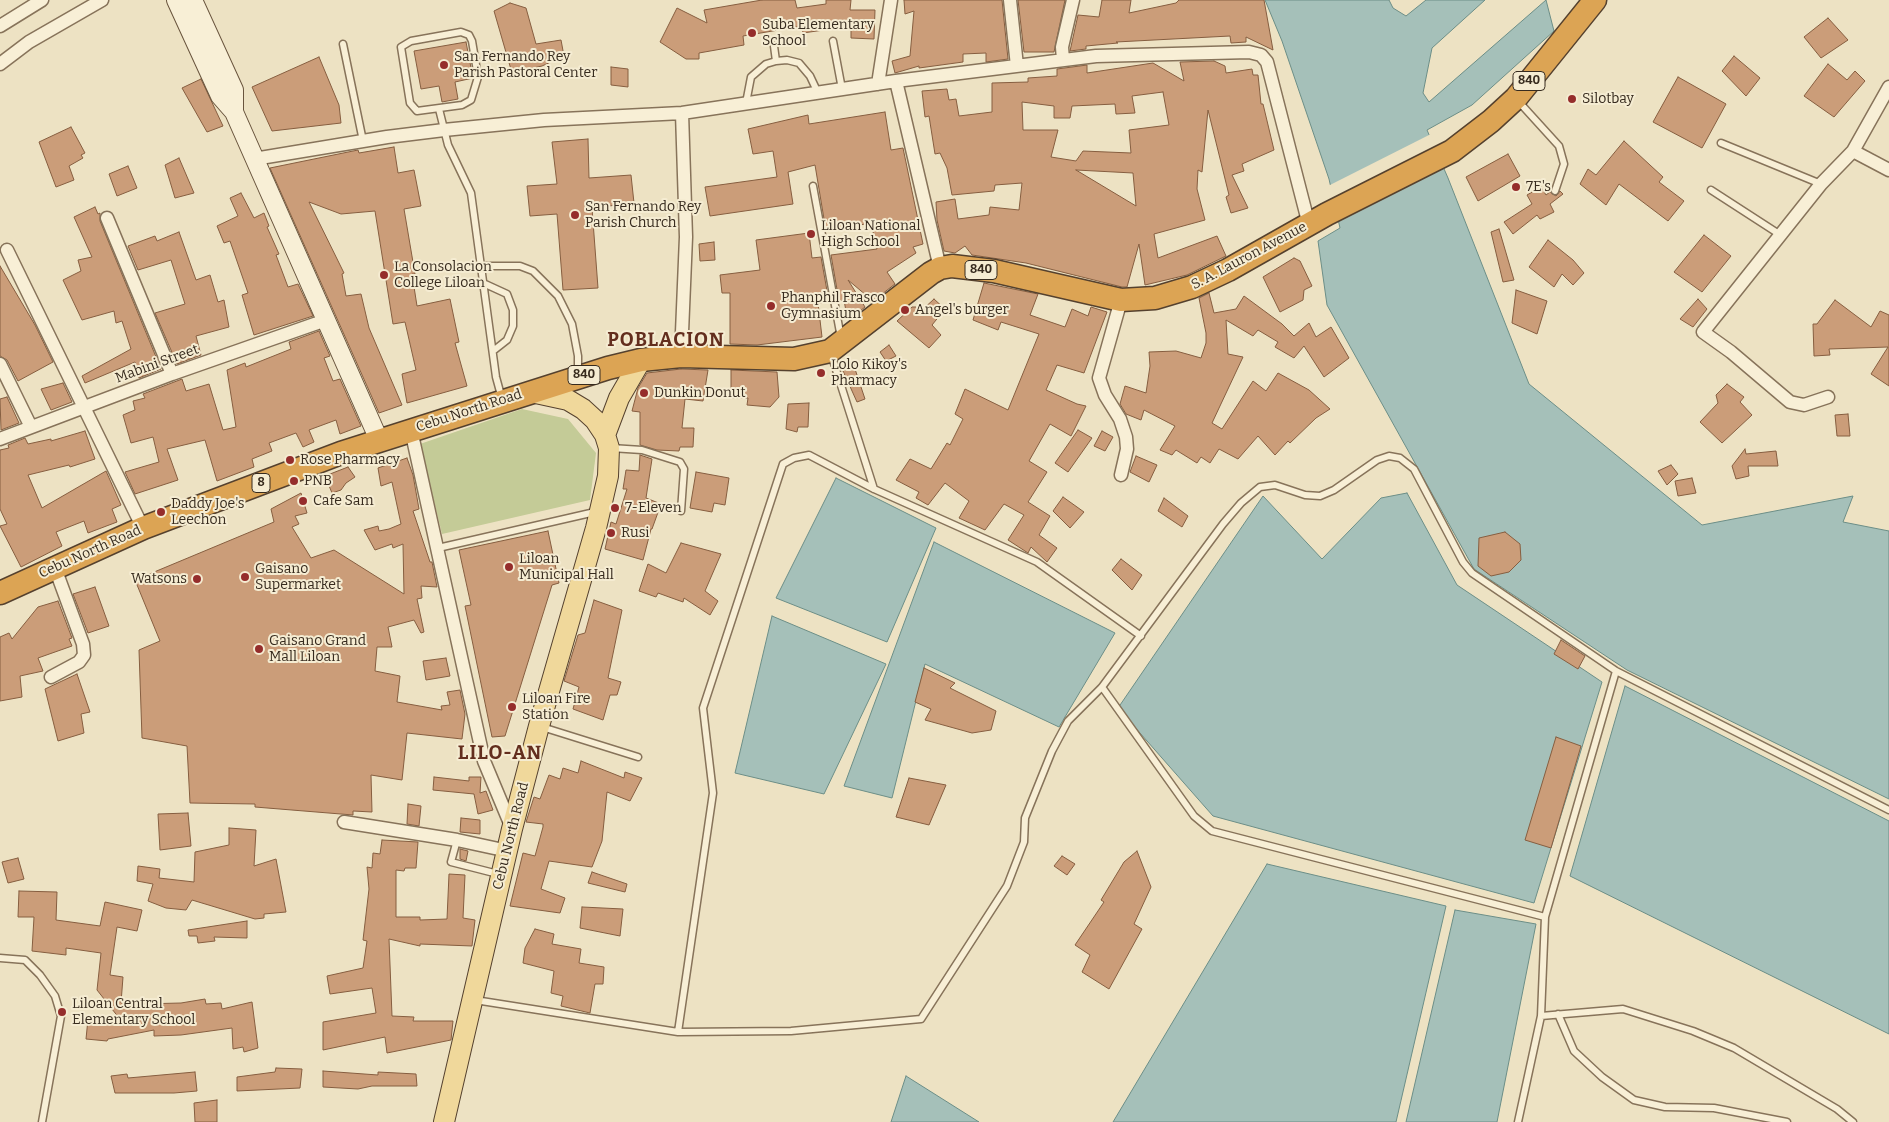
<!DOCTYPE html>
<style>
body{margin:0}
canvas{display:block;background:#ede2c3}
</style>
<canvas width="1889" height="1122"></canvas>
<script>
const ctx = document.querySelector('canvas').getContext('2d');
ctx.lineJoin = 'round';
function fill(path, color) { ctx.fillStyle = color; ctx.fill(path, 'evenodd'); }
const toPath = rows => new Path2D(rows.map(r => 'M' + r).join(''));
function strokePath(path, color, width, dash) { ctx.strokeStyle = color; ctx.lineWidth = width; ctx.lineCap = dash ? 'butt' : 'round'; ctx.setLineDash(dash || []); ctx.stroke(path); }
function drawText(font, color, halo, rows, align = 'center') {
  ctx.font = font + ' Bitter,serif'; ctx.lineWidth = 4; ctx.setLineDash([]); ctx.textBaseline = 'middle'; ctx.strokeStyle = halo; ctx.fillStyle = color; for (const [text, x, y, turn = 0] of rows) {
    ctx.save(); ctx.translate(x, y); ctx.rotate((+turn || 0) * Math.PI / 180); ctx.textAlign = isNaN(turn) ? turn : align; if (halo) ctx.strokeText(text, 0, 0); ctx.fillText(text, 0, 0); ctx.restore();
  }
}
fill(toPath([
 [522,409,568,419,596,453,590,500,442,534,420,444]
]), '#c4cb97');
const water = toPath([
 [1265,0,1389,0,1393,8,1406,16,1426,0,1485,0,1432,48,1423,93,1429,102,1546,0,1554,31,1472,105,1427,130,1448,178,1529,384,1702,525,1853,496,1843,522,1889,531,1889,799,1627,670,1474,569,1327,305,1318,241,1340,228,1329,179,1282,41,1265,0],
 [836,478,936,528,887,642,776,598,836,478],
 [1407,493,1457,585,1602,682,1534,903,1213,816,1118,708,1263,496,1322,559,1381,498,1407,493],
 [934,542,1115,633,1059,727,925,664,892,798,844,786,934,542],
 [772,616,886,664,824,794,735,773,772,616],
 [1625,686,1889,821,1889,1034,1570,876,1625,686],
 [1267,864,1446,906,1396,1122,1113,1122,1267,864],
 [1455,910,1536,924,1497,1122,1406,1122,1455,910],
 [906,1076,979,1122,891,1122,906,1076]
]);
fill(water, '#a5c0b9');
strokePath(water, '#6c8e87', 1);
fill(toPath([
 [1431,134,1445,166,1336,220,1328,186]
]), '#ede2c3');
const building = toPath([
 [762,0,795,0,797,8,826,4,826,0,851,0,850,10,875,10,874,39,851,38,851,26,803,33,802,26,743,36,744,45,699,53,699,59,686,59,660,42,677,8,707,23,704,10,762,0],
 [904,0,1002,0,1008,59,986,62,986,53,963,54,963,62,919,68,919,66,895,73,892,61,910,56,914,11,905,14,904,0],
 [1018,0,1065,0,1054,52,1024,52,1018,0],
 [1102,0,1131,0,1129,13,1176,3,1179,0,1264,0,1273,50,1246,37,1246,42,1231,43,1230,36,1116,42,1118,43,1086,46,1086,49,1070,51,1078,15,1099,17,1102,0],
 [510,3,526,8,536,44,561,40,564,56,542,66,512,73,494,11,510,3],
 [1828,18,1848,40,1821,58,1804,37,1828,18],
 [466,42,473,78,455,82,458,99,442,102,439,86,421,89,414,51,466,42],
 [1734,56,1760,78,1746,96,1722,71,1734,56],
 [319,57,339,105,341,123,272,131,252,87,319,57],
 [1214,61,1225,66,1226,73,1252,69,1253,75,1258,75,1261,104,1263,104,1274,150,1242,164,1244,171,1232,175,1248,208,1231,213,1226,197,1229,195,1208,110,1202,172,1198,170,1197,189,1205,220,1154,234,1158,258,1217,236,1226,256,1187,275,1145,285,1139,244,1127,287,1122,287,1026,263,972,255,965,246,955,253,944,251,937,220,936,202,955,199,958,219,989,215,990,207,1019,210,1022,183,995,185,994,191,952,195,947,168,940,153,935,154,929,116,925,117,922,91,947,89,949,100,956,99,959,116,992,112,992,83,1028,82,1028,78,1057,76,1057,69,1087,65,1087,73,1153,63,1184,81,1180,62,1214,61],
 [1163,92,1169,125,1129,130,1131,153,1083,151,1076,161,1051,157,1058,130,1023,130,1022,102,1054,106,1054,118,1070,118,1072,106,1115,104,1116,114,1135,113,1132,96,1163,92],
 [1076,170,1133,173,1136,206,1076,170],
 [1828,64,1847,80,1855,71,1865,81,1834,117,1804,96,1828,64],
 [611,67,628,69,628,87,611,85,611,67],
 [1678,77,1726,104,1702,148,1653,122,1678,77],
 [201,79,223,126,207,132,182,88,201,79],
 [885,112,891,150,903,148,923,244,913,247,916,253,887,272,895,284,873,301,848,280,865,307,854,316,847,317,844,300,839,301,831,255,877,249,871,223,826,231,815,165,788,172,793,204,710,216,705,187,777,177,773,151,753,154,748,129,808,115,809,124,885,112],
 [71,127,85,153,81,155,83,158,69,166,74,180,56,187,39,142,71,127],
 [588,139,589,178,631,175,634,203,592,208,598,288,563,290,557,214,530,216,527,186,557,184,552,142,588,139],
 [1624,141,1663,177,1659,182,1684,201,1668,221,1619,184,1606,205,1580,184,1588,169,1596,175,1624,141],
 [394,147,398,173,414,170,421,206,404,209,415,274,412,274,417,306,450,299,459,342,455,343,467,386,407,403,402,374,416,370,405,322,393,324,375,211,341,214,309,202,344,273,342,274,346,296,361,294,369,328,402,405,379,413,270,168,358,150,359,153,394,147],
 [1508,154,1520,176,1478,201,1466,177,1508,154],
 [179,158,194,193,175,198,165,165,179,158],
 [128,166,137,188,117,196,109,174,128,166],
 [1541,187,1546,195,1550,192,1556,196,1560,191,1563,194,1550,204,1554,212,1540,219,1537,215,1513,234,1504,222,1532,204,1527,195,1541,187],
 [241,193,254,218,264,213,269,226,267,227,279,254,276,255,288,287,298,284,313,316,254,335,242,295,248,293,230,241,224,243,217,226,238,216,230,198,241,193],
 [95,207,98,214,100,213,100,221,161,369,139,378,135,362,85,383,82,376,131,349,122,321,116,323,114,311,82,320,63,280,81,271,78,260,92,257,74,217,95,207],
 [1499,229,1514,280,1503,282,1491,232,1499,229],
 [179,232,196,280,210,275,218,302,224,300,229,327,196,336,201,355,177,364,155,313,185,304,171,260,138,270,128,246,155,236,157,241,179,232],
 [809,233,812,258,821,257,829,302,818,303,822,337,757,345,730,344,730,293,722,293,720,275,760,270,756,240,809,233],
 [1704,235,1731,256,1702,292,1674,272,1704,235],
 [1548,240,1573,260,1584,273,1573,285,1562,274,1554,287,1529,267,1548,240],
 [714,242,715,260,700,261,699,244,714,242],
 [1294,258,1300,261,1312,286,1304,290,1303,300,1280,312,1263,277,1294,258],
 [0,266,35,325,53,362,18,381,7,360,0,356,0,266],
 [984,283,1038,294,1030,315,1065,327,1072,309,1088,316,1091,307,1107,312,1084,373,1057,365,1046,390,1077,404,1086,406,1071,436,1050,424,1029,461,1047,472,1028,502,1050,516,1039,535,1057,548,1047,562,1031,547,1028,553,1008,540,1024,515,1004,504,985,530,959,518,969,501,945,483,928,505,916,498,919,492,896,480,910,459,931,469,947,443,950,445,963,419,955,414,965,389,1008,410,1039,334,1001,322,998,330,973,320,984,283],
 [1516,290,1547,301,1537,334,1512,323,1516,290],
 [1209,293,1214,313,1236,309,1244,296,1282,324,1294,336,1309,323,1316,337,1331,327,1349,358,1324,377,1304,346,1294,358,1275,347,1278,342,1258,330,1253,336,1226,320,1228,354,1243,357,1212,423,1222,429,1253,381,1266,391,1278,373,1309,390,1330,409,1316,418,1290,443,1288,441,1275,455,1258,436,1238,459,1219,449,1210,463,1201,457,1197,463,1176,450,1172,455,1160,450,1175,426,1144,410,1141,420,1126,414,1120,404,1125,386,1146,393,1150,366,1149,352,1176,351,1201,358,1206,343,1206,333,1199,298,1209,293],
 [934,299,945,309,932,325,941,335,929,348,897,321,912,307,916,307,920,312,934,299],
 [1698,299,1707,309,1693,327,1680,319,1698,299],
 [1835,300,1871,327,1880,311,1889,315,1889,386,1871,374,1888,347,1829,349,1830,355,1814,356,1813,324,1817,324,1835,300],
 [319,331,330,356,324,358,333,381,340,379,361,426,340,434,336,420,309,430,314,442,303,447,296,433,269,443,272,451,252,459,254,467,217,481,205,440,167,449,178,480,135,494,125,472,159,462,153,437,131,443,123,415,135,410,133,401,145,398,143,394,182,379,186,391,209,384,223,430,236,427,227,370,245,363,246,367,291,349,289,342,319,331],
 [889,345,896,356,886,361,880,352,889,345],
 [854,366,865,399,857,402,843,371,854,366],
 [681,369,708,370,703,401,685,399,682,428,694,428,693,447,680,447,679,451,657,450,640,445,640,412,632,411,638,388,647,373,681,369],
 [731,370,777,372,779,397,770,407,747,405,748,398,731,398,731,370],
 [63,383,72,402,51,410,41,389,63,383],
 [1727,384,1744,397,1740,402,1752,415,1722,443,1700,422,1718,403,1716,395,1727,384],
 [7,397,19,423,1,430,0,399,7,397],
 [809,403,808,427,798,427,797,432,786,429,788,404,809,403],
 [1848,414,1850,436,1837,436,1835,415,1848,414],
 [1078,430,1092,438,1068,472,1055,463,1078,430],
 [85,431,95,459,70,467,69,465,28,475,42,508,106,471,121,505,112,509,117,522,88,533,84,521,56,532,62,546,21,567,0,526,7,524,0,509,0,450,9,448,8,445,25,438,28,444,51,439,51,441,85,431],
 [1102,431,1113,437,1105,451,1094,446,1102,431],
 [1745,449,1746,454,1776,451,1778,466,1748,466,1749,476,1736,479,1732,466,1745,449],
 [640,455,652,459,646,498,661,504,652,529,651,529,643,560,605,549,611,522,616,524,627,489,623,489,626,470,639,471,640,455],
 [1136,456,1157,465,1149,482,1130,472,1136,456],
 [407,458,413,475,419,509,413,511,430,562,432,562,437,587,421,586,422,598,417,599,424,632,421,633,414,620,388,627,392,647,377,647,375,671,400,676,397,702,442,710,441,706,450,705,447,692,460,690,465,714,462,739,407,733,402,780,371,775,372,812,353,811,353,815,255,807,255,804,190,803,187,746,142,738,139,650,160,641,135,580,274,522,271,509,301,493,307,513,295,516,299,524,292,527,311,558,334,550,404,594,403,544,393,548,392,544,375,550,364,530,378,526,379,531,389,529,401,524,392,482,381,486,378,468,407,458],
 [1671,465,1678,474,1667,485,1658,471,1671,465],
 [348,467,355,477,346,483,341,490,332,493,325,476,348,467],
 [696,472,729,478,725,505,714,503,712,512,690,508,696,472],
 [1692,478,1696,493,1678,496,1675,481,1692,478],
 [1063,497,1084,512,1070,528,1053,511,1063,497],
 [1164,498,1188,516,1182,527,1158,511,1164,498],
 [548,531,559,583,552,585,505,736,492,737,465,606,471,605,459,550,548,531],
 [1505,532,1520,544,1521,560,1509,572,1491,576,1478,566,1479,538,1505,532],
 [681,543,721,554,705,591,718,601,710,615,684,598,683,602,658,593,656,597,639,591,648,564,666,573,681,543],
 [1121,559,1142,575,1132,590,1112,570,1121,559],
 [95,587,109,626,88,633,73,594,95,587],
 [594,600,622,610,608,678,621,682,617,695,610,695,603,720,573,709,579,687,564,681,578,635,585,633,594,600],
 [58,601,72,638,69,639,72,646,38,658,43,671,20,676,22,697,0,701,0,637,9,633,12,639,38,607,58,601],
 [1561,640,1585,656,1578,669,1554,654,1561,640],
 [446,658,450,676,426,680,423,661,446,658],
 [924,668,955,683,950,688,996,711,991,730,972,733,925,720,931,709,915,702,924,668],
 [77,674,90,712,81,714,84,733,58,741,45,689,77,674],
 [1556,737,1581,746,1551,848,1525,840,1556,737],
 [581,761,624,778,625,772,642,778,630,801,607,792,602,841,592,867,549,861,541,889,565,898,560,913,510,906,523,853,535,856,543,827,543,824,526,822,534,797,540,799,549,775,560,779,563,768,578,773,581,761],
 [434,777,469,781,469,777,481,777,480,793,486,791,493,810,478,814,474,794,433,790,434,777],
 [909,778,946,785,929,825,896,817,909,778],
 [408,804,421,806,419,826,407,824,408,804],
 [188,813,191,846,160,850,158,814,188,813],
 [461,818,480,820,480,834,460,832,461,818],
 [229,828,256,830,254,866,276,859,286,912,264,914,264,918,255,919,192,900,186,910,166,908,148,901,153,884,137,881,138,866,160,869,159,878,194,882,195,852,229,845,229,828],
 [382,840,418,842,416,868,405,868,404,871,396,870,396,917,420,917,420,920,447,919,449,874,465,875,463,918,475,920,472,946,420,944,420,946,389,939,392,1016,414,1017,413,1021,453,1021,451,1040,387,1053,385,1037,323,1050,323,1022,376,1013,372,988,330,994,327,976,363,968,367,941,363,940,369,889,367,867,372,868,373,853,380,854,382,840],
 [460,849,468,851,466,861,460,859,460,849],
 [1137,851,1151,887,1134,924,1142,929,1109,989,1082,972,1090,955,1075,945,1104,902,1101,900,1124,862,1137,851],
 [1062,856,1075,864,1067,875,1054,866,1062,856],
 [18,858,24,879,8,883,2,862,18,858],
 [592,872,627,884,625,892,588,883,592,872],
 [19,891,57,892,56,920,100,926,105,902,142,910,137,931,117,927,110,975,123,977,121,1003,139,1000,140,1004,181,1003,205,999,206,1004,221,1003,222,1009,252,1002,258,1048,244,1052,243,1047,233,1049,232,1028,181,1035,154,1036,154,1030,108,1039,107,1041,86,1039,88,1019,123,1023,97,990,101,953,66,948,66,955,32,951,34,917,18,917,19,891],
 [582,907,623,909,620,936,580,928,582,907],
 [247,921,247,938,214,937,215,941,198,943,197,936,189,936,188,930,247,921],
 [535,929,554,934,552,944,581,949,579,963,604,967,603,984,595,984,590,1013,561,1006,563,996,551,993,554,971,523,963,525,948,535,929],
 [276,1068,302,1069,300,1088,237,1091,237,1077,275,1072,276,1068],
 [323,1071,378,1075,378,1072,416,1074,417,1086,372,1086,358,1089,323,1087,323,1071],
 [195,1072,197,1091,174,1093,115,1093,111,1076,127,1074,128,1078,195,1072],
 [217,1100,217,1122,195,1122,194,1103,217,1100]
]);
fill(building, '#cb9d79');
strokePath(building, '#865e40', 1);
const lane = toPath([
 [461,32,469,35,472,41,478,77,471,100,462,105,417,111,410,103,401,47,411,41,461,32],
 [833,41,842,89],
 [343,44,363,141],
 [774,46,776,61],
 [1519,102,1559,146,1564,164,1555,191],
 [746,103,751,77,766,64,776,61,787,60,799,63,810,76,818,93],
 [439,109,448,145,471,193,496,377,502,399],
 [1721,143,1821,184],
 [813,186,841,338],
 [1711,190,1779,234],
 [482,266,520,266,533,271,558,296,572,324,578,356,578,373],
 [483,283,507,294,513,310,513,326,507,340,493,351],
 [831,354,874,489],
 [611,448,642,450,680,462,684,469,681,511],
 [438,548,595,512],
 [1102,687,1194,816,1212,831,1545,917],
 [542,727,638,757],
 [457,840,451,862,498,874],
 [0,958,25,960,40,975,55,996,61,1016,42,1122],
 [475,1000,678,1032,791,1031,921,1019,1007,886,1024,842,1025,818,1052,751,1068,721,1102,687,1223,524,1241,503,1260,487,1275,485,1305,495,1320,496,1334,490,1377,460,1389,456,1400,458,1414,469,1463,562,1472,573,1616,671,1889,810],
 [1558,1014,1574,1051,1602,1077,1634,1100,1665,1107,1714,1108,1787,1122],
 [1541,1016,1623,1009,1693,1031,1734,1048,1837,1109,1853,1122],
 [678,1032,713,793,703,708,783,464,794,458,809,455,874,489,1037,562,1141,636],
 [1518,1122,1541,1016,1545,917,1616,671]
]);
const street = toPath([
 [1010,0,1017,66],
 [0,26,42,0],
 [1063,60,1062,47,1073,0],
 [0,64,29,42,102,0],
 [896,81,940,268],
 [878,84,891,0],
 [1853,151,1889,170],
 [254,159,387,137,444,130,544,120,682,113,896,81,1096,56,1249,52,1261,55,1267,62,1309,225],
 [107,218,172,374],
 [7,250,143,528],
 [681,356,686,237,682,113],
 [0,364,31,427],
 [1828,397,1804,405,1790,402,1731,352,1703,332,1821,184,1853,151,1889,87],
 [411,430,484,761,512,828],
 [0,439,172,374,326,320],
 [1121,475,1127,449,1126,437,1120,419,1105,395,1099,378,1121,300],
 [51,677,79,662,84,655,83,644,55,568],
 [344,822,457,840,508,851]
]);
const secondary = toPath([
 [176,0,220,96,234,112,379,440],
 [193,0,234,90,234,112]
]);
const primary = toPath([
 [605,435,619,398,641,360],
 [444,1122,512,829,539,726,596,528,608,476,609,448,605,435,595,420,583,409,568,400,531,392]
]);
const highway = toPath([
 [0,593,143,528,341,453,608,368,641,360,681,356,794,359,830,351,931,273,940,268,952,266,994,271,1121,300,1155,298,1192,287,1228,270,1327,214,1452,151,1491,121,1516,98,1595,0]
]);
strokePath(lane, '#87735a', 9);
strokePath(street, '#87735a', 15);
strokePath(secondary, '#69543d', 20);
strokePath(primary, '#55412e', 22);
strokePath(highway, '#55412e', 25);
strokePath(lane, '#f8efd6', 6);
strokePath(street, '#f8efd6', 12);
strokePath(secondary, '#f8efd6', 18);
strokePath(primary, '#f0d89b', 20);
strokePath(highway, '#dca454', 22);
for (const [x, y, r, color] of [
 [752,33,5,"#952d2b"],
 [444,65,5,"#952d2b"],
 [1572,99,5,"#952d2b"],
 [1516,187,5,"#952d2b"],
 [575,215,5,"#952d2b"],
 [811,234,5,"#952d2b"],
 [384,275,5,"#952d2b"],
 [771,306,5,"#952d2b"],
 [905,310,5,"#952d2b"],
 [821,373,5,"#952d2b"],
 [644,393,5,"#952d2b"],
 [290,460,5,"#952d2b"],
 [294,481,5,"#952d2b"],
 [303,501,5,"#952d2b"],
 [615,508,5,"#952d2b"],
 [161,512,5,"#952d2b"],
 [611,533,5,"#952d2b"],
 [509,567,5,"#952d2b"],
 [245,577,5,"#952d2b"],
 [197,579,5,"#952d2b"],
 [259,649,5,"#952d2b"],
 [512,707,5,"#952d2b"],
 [62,1012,5,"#952d2b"]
]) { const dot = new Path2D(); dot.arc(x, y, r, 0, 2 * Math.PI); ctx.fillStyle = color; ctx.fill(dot); strokePath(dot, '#f5ecd2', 2); }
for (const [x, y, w] of [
 [1529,81,32],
 [981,270,32],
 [584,375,32],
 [261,483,18]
]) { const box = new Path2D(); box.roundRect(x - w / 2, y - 9.5, w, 19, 4); ctx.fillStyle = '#f5ecd2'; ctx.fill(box); strokePath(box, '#372b1e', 1); }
drawText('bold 12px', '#372b1e', null, [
 ["840",1529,81],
 ["840",981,270],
 ["840",584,375],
 ["8",261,483]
]);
drawText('14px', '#372b1e', '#f5ecd2', [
 ["Suba Elementary",762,25],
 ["School",762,41],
 ["San Fernando Rey",454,57],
 ["Parish Pastoral Center",454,73],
 ["Silotbay",1582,99],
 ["7E's",1526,187],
 ["San Fernando Rey",585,207],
 ["Parish Church",585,223],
 ["Liloan National",821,226],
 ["High School",821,242],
 ["La Consolacion",394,267],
 ["College Liloan",394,283],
 ["Phanphil Frasco",781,298],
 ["Gymnasium",781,314],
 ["Angel's burger",915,310],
 ["Lolo Kikoy's",831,365],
 ["Pharmacy",831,381],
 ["Dunkin Donut",654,393],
 ["Rose Pharmacy",300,460],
 ["PNB",304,481],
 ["Cafe Sam",313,501],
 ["Daddy Joe's",171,504],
 ["Leechon",171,520],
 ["7-Eleven",625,508],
 ["Rusi",621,533],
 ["Liloan",519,559],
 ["Municipal Hall",519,575],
 ["Gaisano",255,569],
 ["Supermarket",255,585],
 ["Watsons",187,579,"right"],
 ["Gaisano Grand",269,641],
 ["Mall Liloan",269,657],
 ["Liloan Fire",522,699],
 ["Station",522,715],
 ["Liloan Central",72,1004],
 ["Elementary School",72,1020]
], 'left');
drawText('14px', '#372b1e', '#f5ecd2', [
 ["S. A. Lauron Avenue",1249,256,-28],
 ["Mabini Street",157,364,-20],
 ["Cebu North Road",469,411,-18],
 ["Cebu North Road",90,552,-24],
 ["Cebu North Road",511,836,-76]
]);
ctx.letterSpacing = '1px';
drawText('bold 19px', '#632e1e', '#f5ecd2', [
 ["POBLACION",666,341],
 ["LILO-AN",500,754]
]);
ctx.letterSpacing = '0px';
</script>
